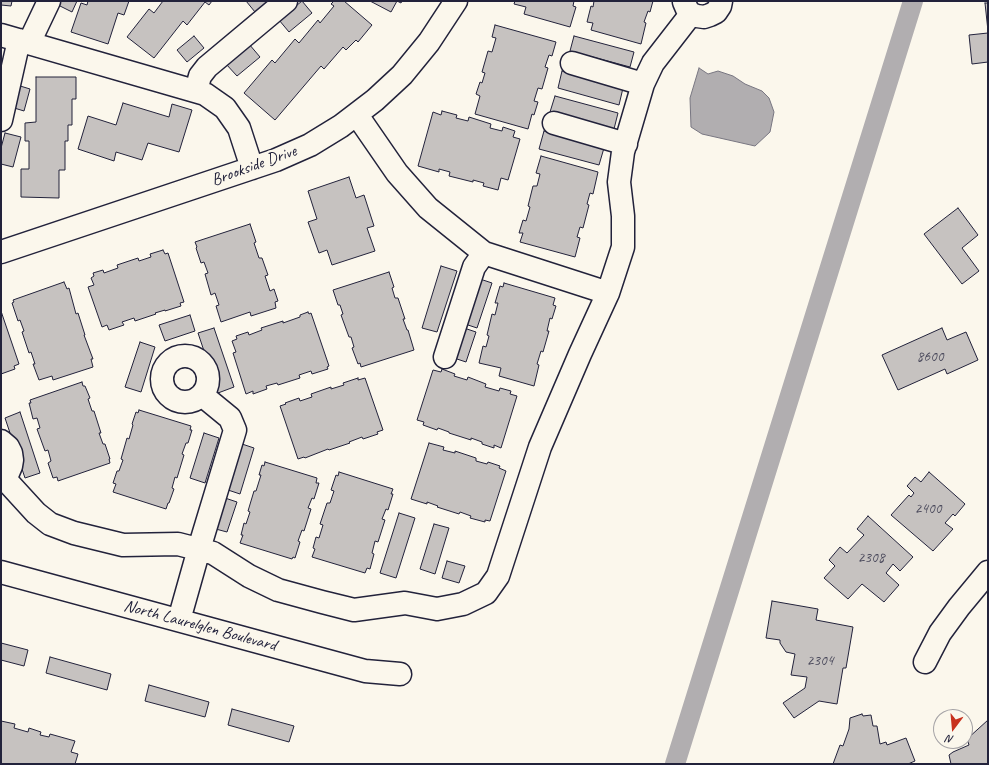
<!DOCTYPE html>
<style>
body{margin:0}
#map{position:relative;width:989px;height:765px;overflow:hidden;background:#fbf7ec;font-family:Caveat,sans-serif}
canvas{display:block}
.frame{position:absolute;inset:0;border:2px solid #22223b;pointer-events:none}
.north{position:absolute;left:933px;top:709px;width:40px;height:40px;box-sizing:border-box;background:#fbf7ec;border:1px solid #a4a2a5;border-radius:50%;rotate:196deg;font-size:11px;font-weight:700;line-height:16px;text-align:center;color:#22223b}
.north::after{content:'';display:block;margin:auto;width:14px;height:18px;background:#c8321e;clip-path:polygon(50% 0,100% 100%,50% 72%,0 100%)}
</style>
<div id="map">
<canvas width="989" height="765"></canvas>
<div class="frame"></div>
<div class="north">N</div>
</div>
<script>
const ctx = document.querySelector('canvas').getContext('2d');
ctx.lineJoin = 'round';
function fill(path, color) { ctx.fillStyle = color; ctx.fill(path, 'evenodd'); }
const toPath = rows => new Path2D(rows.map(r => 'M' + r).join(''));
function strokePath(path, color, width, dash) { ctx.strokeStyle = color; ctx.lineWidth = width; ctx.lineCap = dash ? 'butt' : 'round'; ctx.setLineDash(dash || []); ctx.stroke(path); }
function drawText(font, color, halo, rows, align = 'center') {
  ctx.font = font + ' Caveat,sans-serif'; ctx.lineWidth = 4; ctx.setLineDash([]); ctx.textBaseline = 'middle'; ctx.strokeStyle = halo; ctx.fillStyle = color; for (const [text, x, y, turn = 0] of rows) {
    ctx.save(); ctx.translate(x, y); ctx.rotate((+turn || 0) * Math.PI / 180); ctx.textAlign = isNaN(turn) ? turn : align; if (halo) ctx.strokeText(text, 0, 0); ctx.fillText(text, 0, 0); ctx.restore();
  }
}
const water = toPath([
 [699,68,708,74,718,71,733,76,745,84,762,91,769,98,774,112,770,132,755,146,702,134,691,127,690,98,699,68]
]);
fill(water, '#b1aeb0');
strokePath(water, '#787681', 1);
strokePath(toPath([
 [675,764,913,1]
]), '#b1aeb0', 20);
const building = toPath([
 [1,1,12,1,11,6,1,5,1,1],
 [59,1,77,1,72,12,58,5,59,1],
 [88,1,129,1,124,15,118,13,108,44,71,32,81,3,87,5,88,1],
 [163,1,212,1,209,5,205,2,187,25,183,21,154,58,127,37,149,9,154,13,163,1],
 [246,1,268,1,255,12,246,1],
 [302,1,312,13,289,32,279,20,302,1],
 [334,1,344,1,372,25,358,42,356,40,346,50,343,47,324,69,321,66,275,120,244,93,272,60,275,63,295,39,299,43,318,20,320,23,334,6,331,4,334,1],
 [370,1,402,1,401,3,397,1,391,12,370,1],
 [515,1,574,1,573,6,576,7,570,27,524,14,526,7,514,4,515,1],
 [594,1,653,1,650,12,648,11,644,22,646,23,641,44,591,30,593,23,587,22,591,6,593,7,594,1],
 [985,3,988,3,988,31,985,3],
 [495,25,556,42,552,56,549,55,545,67,548,68,542,89,538,88,534,101,538,102,534,115,532,114,528,129,475,114,480,96,476,94,480,82,482,83,485,73,482,72,488,51,492,52,496,38,492,37,495,25],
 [988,33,988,62,972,64,969,35,988,33],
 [194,36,204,48,187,62,177,50,194,36],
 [574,36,634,52,630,67,570,51,574,36],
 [249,44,260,57,237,76,226,64,249,44],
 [562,71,623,88,619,105,558,88,562,71],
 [36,77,76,77,76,99,72,99,72,125,68,125,68,141,65,141,65,170,59,170,59,198,21,197,21,169,29,169,29,141,25,141,25,123,36,122,36,77],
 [17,85,30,89,24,111,11,107,17,85],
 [555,96,618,113,614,129,550,112,555,96],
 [123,103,169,117,172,104,192,110,179,152,148,143,142,160,116,152,114,161,78,149,88,116,116,125,123,103],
 [442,111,457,115,456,118,468,121,469,117,491,124,490,128,502,131,503,127,515,131,513,137,520,139,508,180,501,178,498,190,483,186,484,183,473,180,473,182,449,176,450,172,439,169,439,172,418,166,433,112,441,115,442,111],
 [544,131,604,148,599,165,539,149,544,131],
 [5,133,21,137,13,167,1,164,1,148,5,133],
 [541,156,598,172,593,194,590,193,587,204,589,205,583,228,580,227,577,237,580,238,575,257,520,242,523,233,519,233,523,220,526,221,530,207,528,206,533,186,537,186,540,174,536,173,541,156],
 [349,177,356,198,364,195,374,226,367,228,375,251,332,265,327,250,319,253,308,222,317,219,308,191,349,177],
 [958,208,978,235,962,248,979,271,962,284,924,234,958,208],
 [250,224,256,242,254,243,259,258,262,258,268,275,265,276,270,291,274,289,278,301,275,302,276,308,251,316,250,312,221,322,216,306,219,305,215,293,211,295,205,274,208,273,204,262,201,263,196,248,197,247,195,242,250,224],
 [163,250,165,254,168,253,184,302,180,303,181,306,165,311,165,310,155,313,156,314,135,321,134,318,122,322,124,325,109,330,107,325,102,327,88,287,94,285,91,278,94,276,93,273,103,270,104,273,118,268,117,265,138,258,139,261,151,257,150,254,163,250],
 [441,266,457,271,437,332,422,328,441,266],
 [389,272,394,287,392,288,395,298,398,298,405,319,403,319,407,330,408,330,414,350,361,367,360,363,358,364,352,348,354,347,351,337,349,337,341,315,343,314,340,305,338,305,333,290,389,272],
 [477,278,492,283,477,328,462,323,477,278],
 [64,282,67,289,69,288,76,314,78,313,85,335,84,335,93,359,91,359,93,367,53,380,52,376,39,380,33,364,35,364,31,352,29,353,22,332,24,331,20,320,18,321,12,303,14,302,13,300,64,282],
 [504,283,555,298,553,305,556,306,552,319,550,318,547,331,549,331,543,352,541,351,537,364,539,365,534,386,499,376,501,368,479,363,483,346,486,347,489,336,487,335,492,314,495,315,498,303,495,303,500,286,503,287,504,283],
 [308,312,309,314,311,313,329,366,327,367,328,369,312,374,311,371,299,375,300,378,278,385,277,383,266,386,267,389,253,394,253,391,246,394,233,353,236,352,232,341,237,339,236,336,248,332,249,335,262,330,261,328,283,321,283,323,300,317,300,315,308,312],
 [2,314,19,364,14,366,15,369,1,374,1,315,2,314],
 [190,315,195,331,165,341,159,325,190,315],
 [461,327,476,332,466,362,451,357,461,327],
 [214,328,234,387,218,393,198,333,214,328],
 [942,328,947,340,966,332,978,360,947,374,945,369,898,390,882,355,942,328],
 [140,342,155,347,141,392,125,387,140,342],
 [442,369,455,374,454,376,467,380,468,377,486,384,485,387,499,391,500,388,511,391,510,394,517,396,501,448,494,445,494,448,482,444,482,442,471,438,471,440,449,433,449,432,438,428,437,430,423,425,424,422,417,420,433,370,441,372,442,369],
 [358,378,358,380,365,378,383,430,377,432,378,434,363,439,362,437,349,442,350,443,329,450,328,449,305,458,304,457,298,459,280,406,286,404,285,403,299,398,300,401,312,397,311,394,331,387,331,389,344,385,343,383,358,378],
 [82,382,83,386,85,386,90,398,88,399,92,411,94,411,101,433,99,433,103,444,105,444,110,459,109,459,110,463,58,481,57,477,53,478,48,463,51,461,48,450,45,451,37,429,40,428,37,418,33,419,29,403,31,403,30,400,82,382],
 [139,410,191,426,190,430,192,430,188,443,186,443,182,454,184,455,177,478,175,477,172,488,174,489,169,503,168,503,166,509,113,492,116,484,113,483,117,471,119,471,123,460,121,459,127,438,129,439,133,425,132,424,136,412,138,413,139,410],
 [20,412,40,473,25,478,5,418,20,412],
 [204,433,219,438,205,483,190,478,204,433],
 [239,443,254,448,240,494,225,489,239,443],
 [429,443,444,447,443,450,455,453,455,451,476,458,476,461,487,464,488,462,500,466,499,468,506,471,490,521,485,520,485,522,470,518,471,516,460,512,459,514,437,507,438,506,427,502,427,504,411,499,429,443],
 [265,462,317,478,316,483,319,483,314,499,312,498,308,508,311,509,304,531,302,530,298,541,300,542,295,558,293,557,292,559,240,543,243,535,241,535,244,523,246,524,250,512,248,511,254,491,256,491,261,475,259,475,262,465,264,466,265,462],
 [339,472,393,489,391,494,393,494,388,510,386,509,382,519,385,520,378,542,375,541,372,553,374,554,370,569,367,568,365,573,312,557,315,549,313,548,316,537,319,538,323,525,320,524,327,503,330,503,334,491,331,490,336,475,338,476,339,472],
 [929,472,965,504,955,516,953,514,945,523,953,529,933,551,891,515,909,495,911,497,914,493,907,486,915,477,921,482,929,472],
 [222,497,237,502,227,532,212,528,222,497],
 [399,513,415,518,396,578,380,573,399,513],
 [868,516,913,557,900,571,893,564,886,573,899,585,884,602,862,584,848,599,824,578,835,566,829,560,840,547,847,553,864,535,857,529,868,516],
 [434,524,449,528,435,574,420,569,434,524],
 [447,561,465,566,459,583,442,578,447,561],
 [772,601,818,609,816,620,853,627,846,668,843,668,837,704,819,701,794,718,783,703,805,688,807,677,791,675,795,654,786,652,780,643,780,640,766,638,772,601],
 [1,643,28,650,24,666,1,660,1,643],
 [50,657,111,674,107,690,46,673,50,657],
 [149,685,209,702,205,717,145,701,149,685],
 [232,709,294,726,289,742,228,725,232,709],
 [862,714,863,716,871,715,873,726,877,726,880,744,886,742,887,745,906,738,915,761,908,764,833,764,840,745,843,746,849,729,850,718,862,714],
 [988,720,988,764,951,764,949,755,953,752,969,745,967,739,988,720],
 [1,721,15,724,14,728,28,732,29,728,41,732,40,735,49,737,50,734,75,741,71,752,78,754,75,764,1,764,1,721]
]);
fill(building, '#c6c2c0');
strokePath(building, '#22223b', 1);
const minor = toPath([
 [684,2,687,9,691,14,697,16,704,17,710,15,716,12,720,6,721,1],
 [1,35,205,94,225,108,239,128,252,168],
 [29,43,49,1],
 [572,63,643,84],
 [196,91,200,76,207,67,286,1],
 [357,115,397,173,428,208,484,253,608,293],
 [1,120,19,40],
 [554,123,626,144],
 [1,252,276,160,310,145,341,126,375,100,402,75,429,42,456,1],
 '162 379a23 23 0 1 1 46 0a23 23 0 1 1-46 0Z',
 [445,357,474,267,484,253],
 [1,441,8,447,11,453,12,460,11,466,8,473,1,478],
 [3,477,36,513,50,524,74,533,123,545,178,544,213,553,249,576,278,590,322,602,354,610,405,603,437,609,463,604,486,593,498,576,540,447,580,354,608,293,623,247,623,216,619,182,623,152,643,84,653,63,691,14],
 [1,572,365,671,400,674],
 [179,620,199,549,235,430,230,418,202,395],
 [925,662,940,633,959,607,988,572]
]);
strokePath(minor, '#22223b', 25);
strokePath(minor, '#fbf7ec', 22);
drawText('15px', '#4b4a5c', null, [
 ["8600",930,357],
 ["2400",928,509],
 ["2308",871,558],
 ["2304",820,661]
]);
drawText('17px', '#22223b', '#fbf7ec', [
 ["Brookside Drive",254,166,-20],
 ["North Laurelglen Boulevard",200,626,15]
]);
</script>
